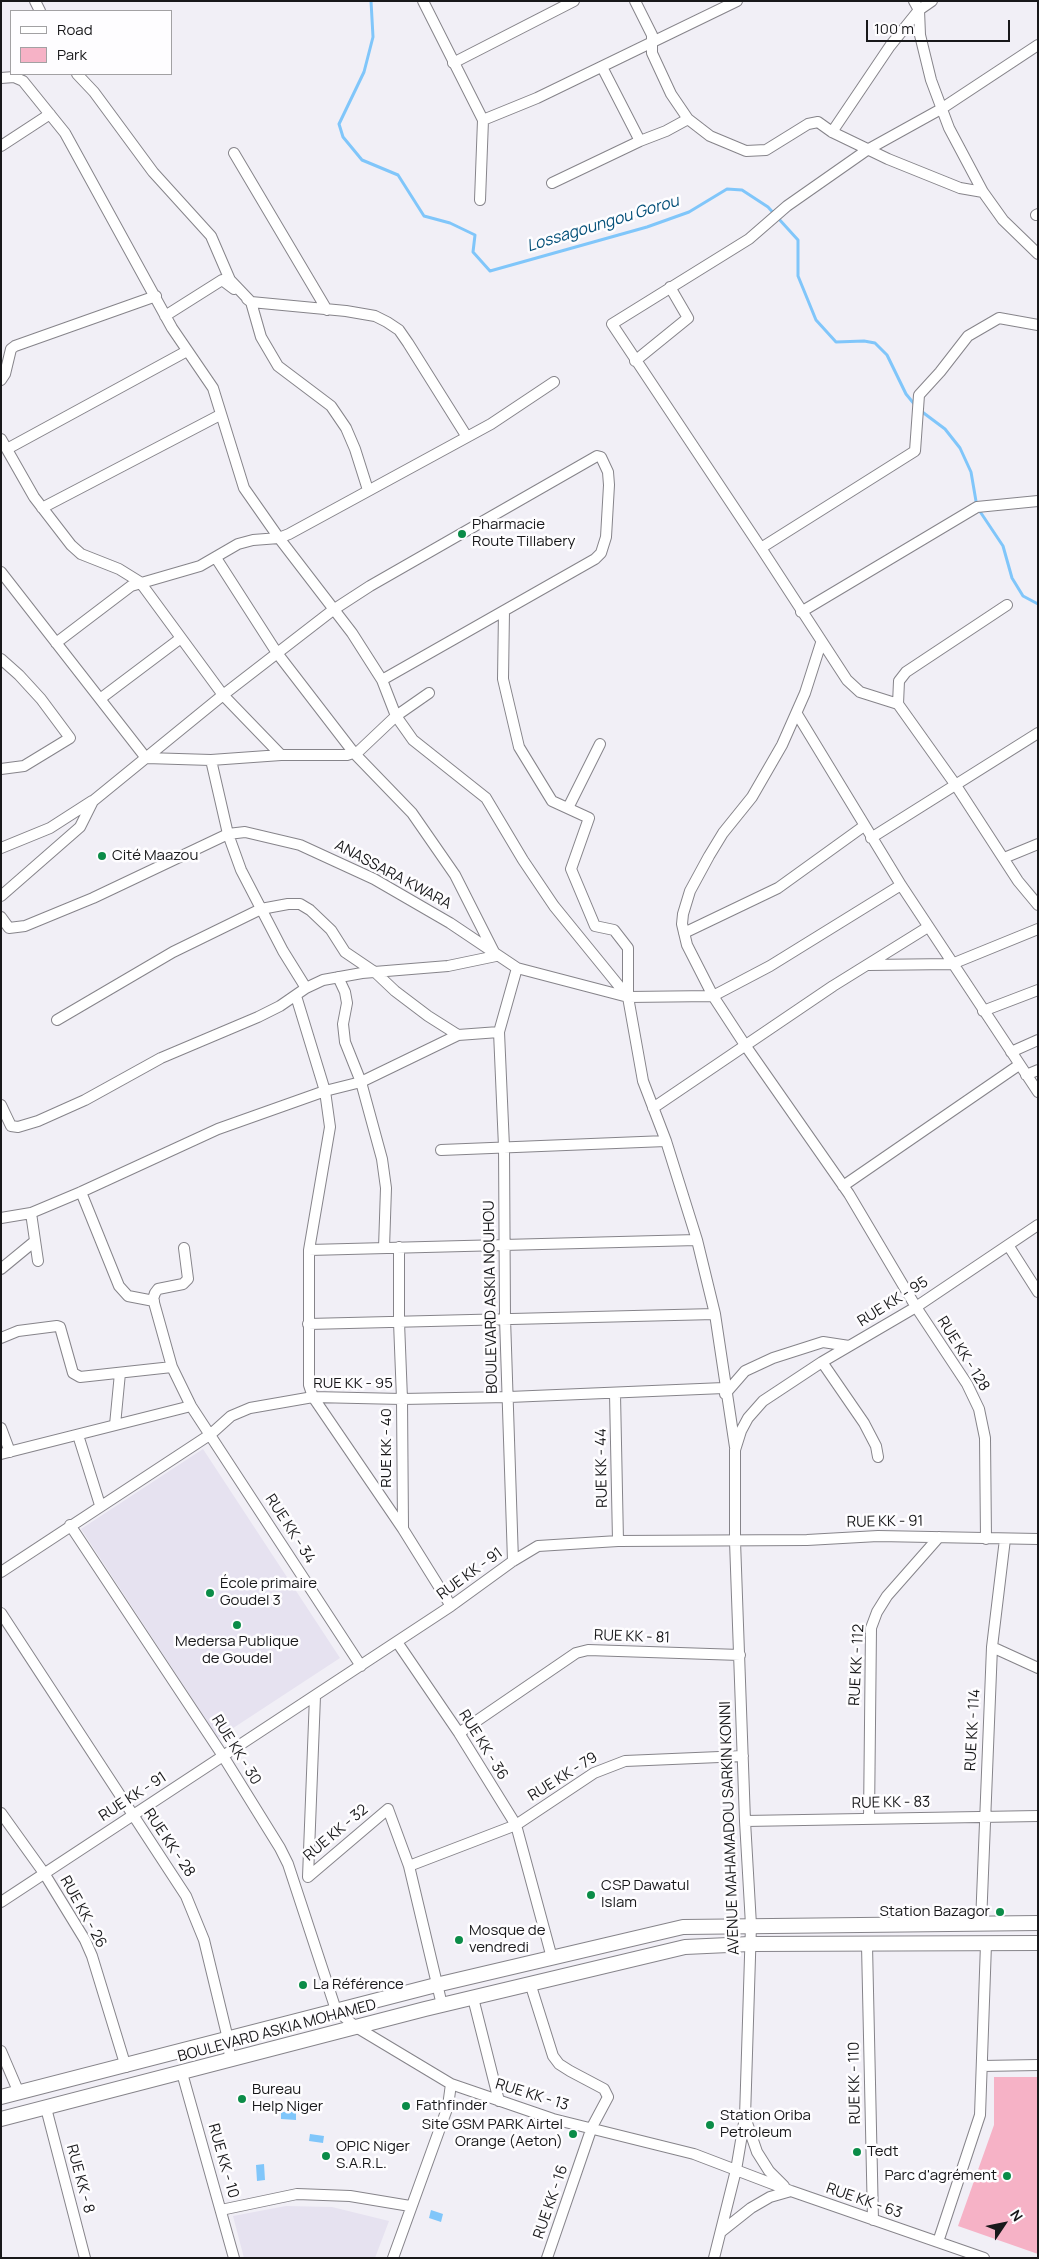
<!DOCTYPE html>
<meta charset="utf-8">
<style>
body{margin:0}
#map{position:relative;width:1039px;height:2259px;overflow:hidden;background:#f1eff6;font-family:Manrope,sans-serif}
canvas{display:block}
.frame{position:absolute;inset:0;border:2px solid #18181a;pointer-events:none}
.legend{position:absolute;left:10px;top:10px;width:162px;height:65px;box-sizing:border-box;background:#fefdff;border:1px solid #a2a1a3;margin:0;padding:6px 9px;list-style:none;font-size:15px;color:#18181a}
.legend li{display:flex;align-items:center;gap:10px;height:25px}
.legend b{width:25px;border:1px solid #a2a1a3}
.north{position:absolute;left:979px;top:2199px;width:50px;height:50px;-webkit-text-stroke:4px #fefdff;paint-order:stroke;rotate:56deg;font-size:14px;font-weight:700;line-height:20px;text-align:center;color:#18181a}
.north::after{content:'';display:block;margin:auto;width:18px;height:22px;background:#18181a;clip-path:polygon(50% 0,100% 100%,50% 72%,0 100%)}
.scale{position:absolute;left:866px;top:20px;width:144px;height:22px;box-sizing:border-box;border:2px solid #18181a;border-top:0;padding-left:6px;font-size:15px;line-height:18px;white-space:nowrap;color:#18181a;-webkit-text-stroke:4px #fefdff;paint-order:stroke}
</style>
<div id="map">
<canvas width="1039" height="2259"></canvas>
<div class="frame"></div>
<ul class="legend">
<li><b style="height:6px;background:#fff"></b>Road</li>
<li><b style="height:14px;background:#f6b2c6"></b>Park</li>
</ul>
<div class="north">N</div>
<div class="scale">100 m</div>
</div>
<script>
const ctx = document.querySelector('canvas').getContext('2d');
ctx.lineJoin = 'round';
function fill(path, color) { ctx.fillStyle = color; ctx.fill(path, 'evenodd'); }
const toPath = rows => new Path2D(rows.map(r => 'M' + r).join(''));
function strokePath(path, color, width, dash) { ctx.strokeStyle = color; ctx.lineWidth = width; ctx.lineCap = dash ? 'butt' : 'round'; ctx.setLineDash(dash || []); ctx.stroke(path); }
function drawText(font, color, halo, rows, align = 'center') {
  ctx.font = font + ' Manrope,sans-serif'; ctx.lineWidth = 5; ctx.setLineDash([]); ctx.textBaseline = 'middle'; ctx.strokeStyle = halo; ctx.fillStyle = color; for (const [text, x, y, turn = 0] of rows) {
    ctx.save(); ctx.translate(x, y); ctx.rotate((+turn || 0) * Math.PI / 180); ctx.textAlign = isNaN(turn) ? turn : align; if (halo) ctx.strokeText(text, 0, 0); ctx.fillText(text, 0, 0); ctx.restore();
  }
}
fill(toPath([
 [203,1449,340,1658,218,1738,81,1529],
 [286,2206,332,2207,389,2221,375,2258,244,2258,233,2216]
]), '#e6e2f0');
fill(toPath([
 [994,2077,1038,2077,1038,2254,958,2226,994,2125]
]), '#f6b2c6');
fill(toPath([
 [281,2112,296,2112,296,2120,281,2119],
 [310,2134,324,2136,323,2143,309,2141],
 [264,2164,265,2180,257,2181,256,2165],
 [431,2210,443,2214,441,2222,429,2218]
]), '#80c6fa');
strokePath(toPath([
 [371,1,373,37,364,72,339,124,343,137,362,160,398,175,424,216,450,223,475,235,473,252,490,271,647,227,689,212,727,189,742,190,768,207,798,240,798,276,816,320,836,342,864,341,875,343,887,355,906,394,915,405],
 [921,411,945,429,960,448,971,472,977,507,1003,546,1012,578,1023,596,1038,604]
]), '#80c6fa', 3);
const minor = toPath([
 [35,1,40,11],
 [423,1,483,120,480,200],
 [635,1,652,35,652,53,671,94,688,119,710,136,746,151,766,150,808,124,818,122,832,132,888,159,960,188,983,192],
 [914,1,919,10,920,35,931,80,949,128,983,192,1003,220,1038,254],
 [453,63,574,1],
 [602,67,640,141],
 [77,74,94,92,153,172,211,236,230,280,251,302,346,311,375,316,387,322,399,330,408,343,467,437],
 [1,78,14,77,23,81,65,133,172,328,213,388,244,488,279,538,352,633,382,680,396,716,413,740,486,798,523,860,554,906,628,997],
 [483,120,537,98,737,1],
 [832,132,890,46,919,10,932,1],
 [1,146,50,114],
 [234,153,327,310],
 [552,183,640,141,666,131,688,119],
 [1036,215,1038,214],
 [247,299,251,302,261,337,278,366,331,406,346,428,355,449,368,490],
 [165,316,222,280,234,289],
 [635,361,688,318,670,287],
 [1,380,5,374,11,349,15,346,156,296],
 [1,439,34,497,71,545,81,554,119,569,140,582,223,695,281,755],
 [7,449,187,351],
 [42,508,220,415],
 [761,548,915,451,919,395,940,372,968,336,999,318,1038,325],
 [1,572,146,758],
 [1007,605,906,672,899,681,898,704,955,784,1018,881,1038,905],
 [504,611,503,679,519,747,552,801,589,818,571,869,595,926,614,930,628,948,628,997],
 [801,612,977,507,1038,501],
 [56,643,131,586,200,566,238,544,253,540,279,538,289,534,491,424,554,382],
 [821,643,805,693,782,745,752,797,723,833,709,856,690,891,683,914,682,924,687,945,713,996,770,966,901,885],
 [1,659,19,675,41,699,70,738,24,766,1,769],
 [100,699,181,638],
 [898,704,860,692,847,680,761,548,612,324,749,239,787,206,867,150,941,109,1038,45],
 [797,714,901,885,1038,1092],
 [146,758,211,760,281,755,347,755,359,751,396,716,429,693],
 [211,760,228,834,241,870,283,951,306,988],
 [568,808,600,744],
 [871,838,1038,733],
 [1,848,50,828,92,801],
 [1004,858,1038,844],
 [1,896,80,827,93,801,223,695,333,610,370,586,597,456,601,457,608,472,609,485,606,537,601,553,595,559,382,680],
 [1,917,9,928,25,926,93,898,228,834,245,832,300,845,374,879,450,923,517,968],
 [684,933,778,888,864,826],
 [868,965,952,964,1038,929],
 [338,977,345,992,347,1003,343,1024,345,1042,361,1082,382,1159,386,1188,384,1248],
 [296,996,325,1091,330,1127,309,1250,309,1385,313,1397,403,1529,451,1606],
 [628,997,713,996,745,1045,849,1194,916,1307,967,1384,979,1409,985,1438,986,1539],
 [983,1011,1038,990],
 [57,1020,173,952,261,909,288,904,300,904,310,910,331,930,345,952,376,973,395,991,428,1016,458,1035],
 [1011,1052,1038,1040],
 [1026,1075,1038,1070],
 [1,1105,11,1126,18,1127,38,1121,85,1100,161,1058,258,1017,280,1006,306,988,323,980,362,973,448,966,496,956,455,875,412,813,354,753,277,653,216,558],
 [653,1108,833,986,928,927],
 [441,1150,666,1141],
 [843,1186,1019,1065],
 [81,1192,119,1286,128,1296,154,1301],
 [31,1213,38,1261],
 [1,1218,31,1213,81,1192,218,1129,325,1091,361,1082,458,1035,499,1032],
 [1008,1245,1038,1292],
 [399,1247,399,1322,402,1399,403,1528],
 [184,1248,188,1279,183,1284,158,1289,155,1293,153,1299,172,1367,191,1406,361,1666],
 [309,1250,697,1240],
 [1,1269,35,1241],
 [308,1324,715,1314],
 [1,1338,18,1331,57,1326,60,1327,73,1373,80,1377,172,1367],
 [822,1362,864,1423,876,1446,878,1457],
 [615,1394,618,1541],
 [725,1394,745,1371,773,1358,823,1342,849,1346],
 [115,1425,120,1373],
 [1,1428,10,1452],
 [78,1435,100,1505],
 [1,1454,191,1406],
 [70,1525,223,1756,280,1848,288,1864,336,2010,356,2027,451,2084,553,2119,694,2154,791,2191,984,2258],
 [513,1561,505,1318,504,1147,499,1032,517,968,628,997,643,1081,666,1141,697,1240,715,1314,735,1447],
 [1,1572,211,1434,231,1416,250,1408,313,1397,402,1399,509,1397,724,1388],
 [1,1613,186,1896,204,1940,228,2039,230,2059],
 [397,1642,459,1733,516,1825,552,1958],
 [992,1647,1038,1668],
 [315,1696,308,1877,388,1809,409,1866,442,2005],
 [459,1733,576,1653,588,1650,740,1655],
 [1,1813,44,1873,85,1940,92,1956,126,2067],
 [869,1819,871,1628,877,1612,887,1596,939,1537],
 [745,1821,1038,1816],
 [409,1866,516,1825,594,1773,625,1761,743,1756],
 [1,1902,451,1606,513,1561,538,1546,618,1541,807,1540,878,1536,1038,1539],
 [981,1923,992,1647,1005,1539],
 [867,1945,873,2220],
 [530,1983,553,2056,559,2064,570,2071,604,2089,608,2097,592,2127,547,2258],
 [473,1998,499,2101],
 [1,2051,19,2093],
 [982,2066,1038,2065],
 [182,2073,234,2258],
 [46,2108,85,2258],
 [747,2123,757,2152,769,2171,784,2186],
 [221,2210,297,2194,350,2196,410,2206],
 [722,2231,751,2208,770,2197,791,2191],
 [938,2242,980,2115,986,1944],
 [393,2258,448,2106,451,2084],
 [714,2258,736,2170,745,2117,751,1925,745,1821,735,1541,735,1450,741,1431,748,1418,763,1401,822,1362,916,1307,1038,1225]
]);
const major = toPath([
 [1,2097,436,1985,683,1927,1038,1923],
 [1,2119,425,2009,685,1947,750,1944,1038,1943]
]);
strokePath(minor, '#86848a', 12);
strokePath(major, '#86848a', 16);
strokePath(minor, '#fff', 10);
strokePath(major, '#fff', 14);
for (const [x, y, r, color] of [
 [462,534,5,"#0b8c48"],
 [102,856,5,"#0b8c48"],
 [210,1593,5,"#0b8c48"],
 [237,1625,5,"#0b8c48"],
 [591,1895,5,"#0b8c48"],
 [1000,1912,5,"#0b8c48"],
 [459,1940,5,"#0b8c48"],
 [303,1985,5,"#0b8c48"],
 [242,2099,5,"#0b8c48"],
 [406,2106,5,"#0b8c48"],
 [710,2125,5,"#0b8c48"],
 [573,2134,5,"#0b8c48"],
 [857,2152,5,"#0b8c48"],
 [326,2156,5,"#0b8c48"],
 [1007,2176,5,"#0b8c48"]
]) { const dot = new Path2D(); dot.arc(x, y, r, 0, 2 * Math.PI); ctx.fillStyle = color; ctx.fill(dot); strokePath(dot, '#fefdff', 2); }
drawText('15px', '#18181a', '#fefdff', [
 ["Pharmacie",472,525],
 ["Route Tillabery",472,542],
 ["Cité Maazou",112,856],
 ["École primaire",220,1584],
 ["Goudel 3",220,1601],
 ["Medersa Publique",237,1642,"center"],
 ["de Goudel",237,1659,"center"],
 ["CSP Dawatul",601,1886],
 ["Islam",601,1903],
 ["Station Bazagor",990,1912,"right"],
 ["Mosque de",469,1931],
 ["vendredi",469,1948],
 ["La Référence",313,1985],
 ["Bureau",252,2090],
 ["Help Niger",252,2107],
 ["Fathfinder",416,2106],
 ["Station Oriba",720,2116],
 ["Petroleum",720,2133],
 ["Site GSM PARK Airtel",563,2125,"right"],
 ["Orange (Aeton)",563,2142,"right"],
 ["OPIC Niger",336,2147],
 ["S.A.R.L.",336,2164],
 ["Tedt",867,2152],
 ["Parc d'agrément",997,2176,"right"]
], 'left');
drawText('15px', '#18181a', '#fefdff', [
 ["ANASSARA KWARA",393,875,28],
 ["BOULEVARD ASKIA NOUHOU",491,1297,-91],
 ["RUE KK - 95",893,1302,-32],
 ["RUE KK - 128",963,1354,58],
 ["RUE KK - 95",353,1384],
 ["RUE KK - 40",387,1448,-90],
 ["RUE KK - 44",602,1468,-91],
 ["RUE KK - 91",885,1522,-1],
 ["RUE KK - 34",290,1529,57],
 ["RUE KK - 91",470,1574,-36],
 ["RUE KK - 81",632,1637,2],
 ["RUE KK - 112",857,1665,-87],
 ["RUE KK - 114",973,1730,-87],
 ["RUE KK - 36",483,1745,58],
 ["RUE KK - 30",236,1750,58],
 ["RUE KK - 79",563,1777,-32],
 ["RUE KK - 91",133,1797,-33],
 ["RUE KK - 83",891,1803,-1],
 ["AVENUE MAHAMADOU SARKIN KONNI",730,1828,-92],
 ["RUE KK - 32",336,1833,-40],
 ["RUE KK - 28",169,1843,56],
 ["RUE KK - 26",83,1912,61],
 ["BOULEVARD ASKIA MOHAMED",277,2031,-15],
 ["RUE KK - 110",855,2083,-91],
 ["RUE KK - 13",532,2095,17],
 ["RUE KK - 10",223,2161,74],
 ["RUE KK - 8",80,2179,75],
 ["RUE KK - 63",864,2201,19],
 ["RUE KK - 16",551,2202,-71]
]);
drawText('italic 16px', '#045079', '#fefdff', [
 ["Lossagoungou Gorou",603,224,-17]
]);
</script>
